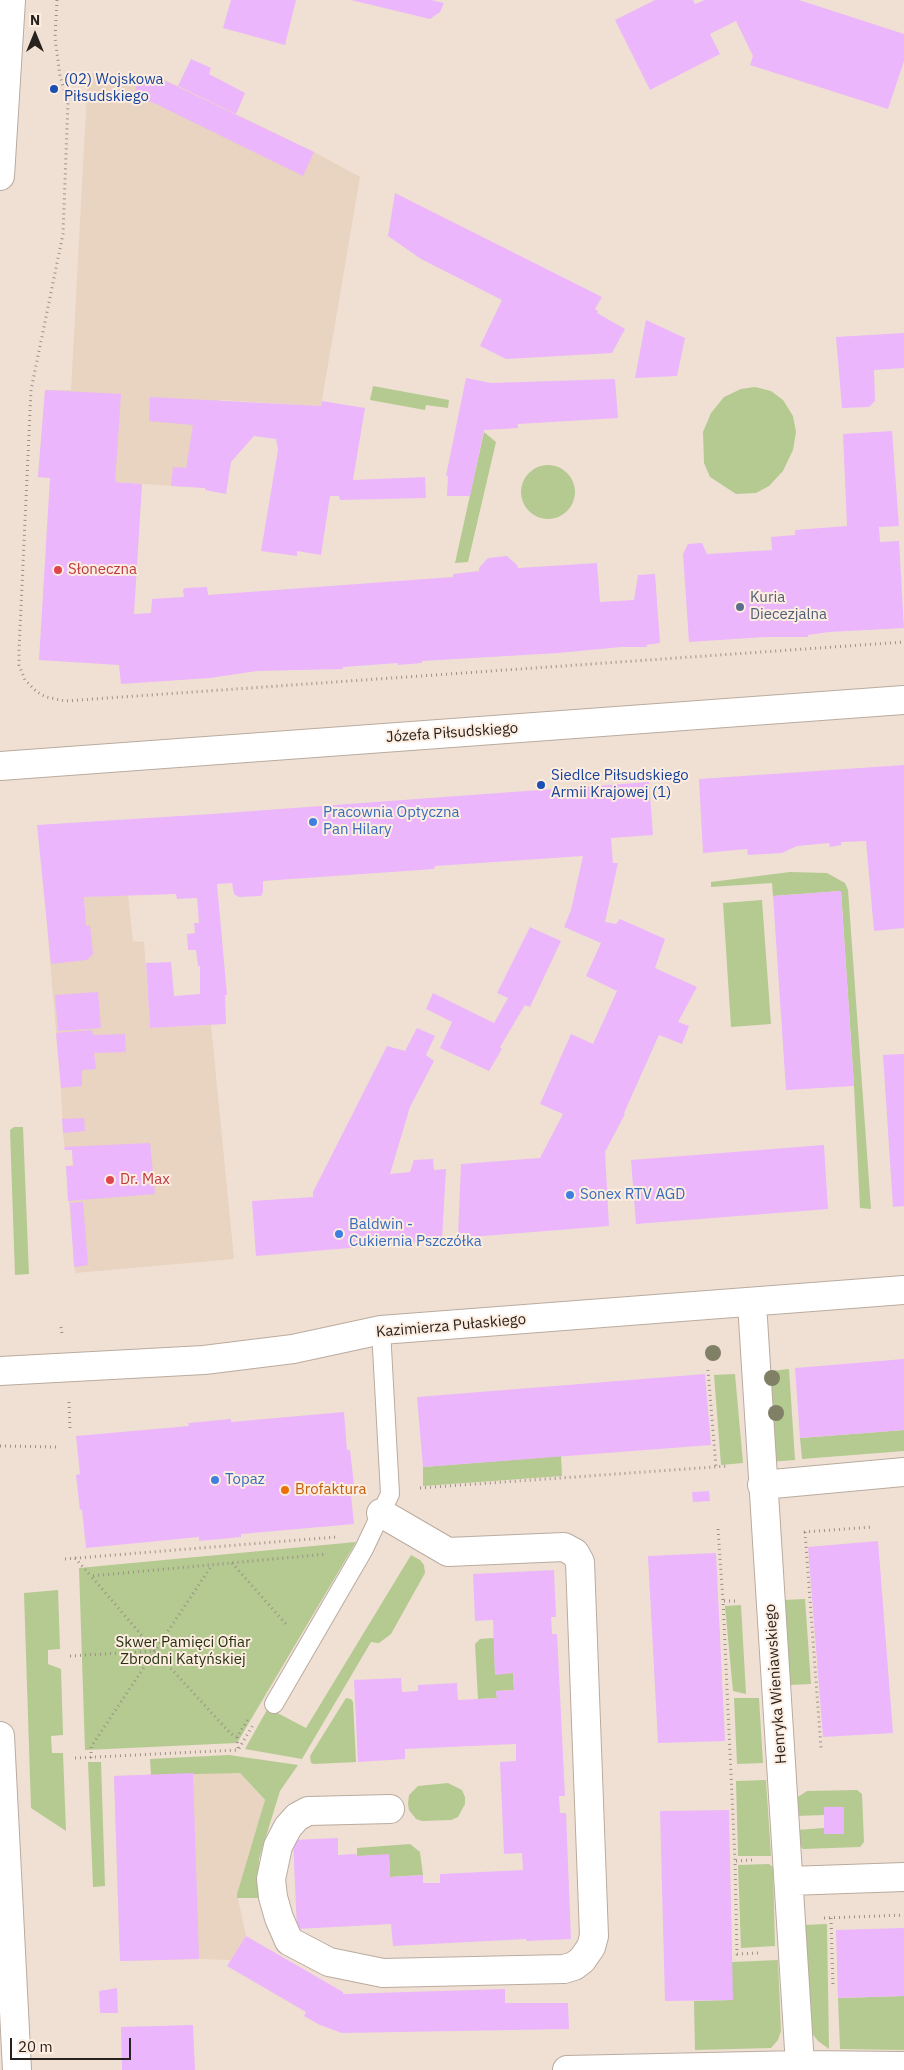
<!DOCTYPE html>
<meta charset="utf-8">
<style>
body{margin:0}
#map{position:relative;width:904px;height:2070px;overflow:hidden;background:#f0e0d3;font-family:"IBM Plex Sans",sans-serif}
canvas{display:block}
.north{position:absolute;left:10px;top:10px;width:50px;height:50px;-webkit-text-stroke:4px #fdede0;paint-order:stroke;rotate:0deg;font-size:14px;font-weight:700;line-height:20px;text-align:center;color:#28221e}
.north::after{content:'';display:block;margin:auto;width:18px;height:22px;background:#28221e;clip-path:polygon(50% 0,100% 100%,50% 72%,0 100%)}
.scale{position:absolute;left:10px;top:2038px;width:121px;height:22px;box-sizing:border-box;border:2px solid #28221e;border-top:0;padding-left:6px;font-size:15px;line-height:18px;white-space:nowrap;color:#28221e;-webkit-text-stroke:4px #fdede0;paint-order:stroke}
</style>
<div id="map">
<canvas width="904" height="2070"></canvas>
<div class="north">N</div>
<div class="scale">20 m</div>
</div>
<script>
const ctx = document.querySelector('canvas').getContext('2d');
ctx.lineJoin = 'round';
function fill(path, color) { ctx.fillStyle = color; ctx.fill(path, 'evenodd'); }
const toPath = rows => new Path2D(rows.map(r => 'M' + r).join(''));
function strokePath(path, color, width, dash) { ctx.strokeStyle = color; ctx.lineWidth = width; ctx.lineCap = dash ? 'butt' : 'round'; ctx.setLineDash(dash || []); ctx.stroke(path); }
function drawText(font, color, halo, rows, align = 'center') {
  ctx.font = font + ' "IBM Plex Sans",sans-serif'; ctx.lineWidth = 4; ctx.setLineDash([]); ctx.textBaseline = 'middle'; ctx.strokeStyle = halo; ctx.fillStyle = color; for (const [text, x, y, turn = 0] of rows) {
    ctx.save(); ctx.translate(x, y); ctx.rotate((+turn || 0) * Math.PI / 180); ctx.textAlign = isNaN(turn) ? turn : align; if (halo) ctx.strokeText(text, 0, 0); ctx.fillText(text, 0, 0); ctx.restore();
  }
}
fill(toPath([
 [88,73,155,76,178,86,314,152,360,177,321,406,220,400,205,488,38,477,45,390,71,390],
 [128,894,133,941,144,942,150,1028,211,1025,234,1259,75,1273,66,1166,73,1165,72,1150,65,1150,63,1133,61,1088,46,913,85,912,84,897],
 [193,1773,240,1773,265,1801,237,1894,246,1936,231,1960,199,1959,120,1961,114,1776]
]), '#e9d3c1');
fill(toPath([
 [373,386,449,400,448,408,426,405,425,410,370,400],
 [755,387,771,391,783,400,793,416,796,432,793,450,783,471,769,486,756,493,736,494,710,477,704,463,703,432,711,413,724,397,741,389],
 [484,432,496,442,468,562,455,563],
 '521 492a27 27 0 1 1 54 0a27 27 0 1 1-54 0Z',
 [790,872,827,873,845,883,848,890,871,1209,860,1208,854,1086,841,891,773,896,772,883,711,887,711,882],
 [762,900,771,1024,731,1027,723,903],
 [14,1127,23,1127,29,1274,15,1275,10,1130],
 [789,1369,795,1460,769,1462,762,1372],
 [735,1374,743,1463,721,1465,714,1375],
 [904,1430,904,1451,802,1459,800,1438],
 [561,1456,562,1476,423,1486,423,1467],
 [356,1542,237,1743,85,1750,79,1568],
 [411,1555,420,1560,424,1565,425,1573,391,1634,379,1643,371,1642,302,1759,245,1749,268,1708,306,1728],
 [58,1590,60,1649,48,1650,48,1664,61,1669,63,1735,51,1736,52,1753,63,1753,66,1831,31,1808,24,1593],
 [805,1599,811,1684,789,1685,783,1600],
 [741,1605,746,1694,733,1691,725,1606],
 [494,1638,495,1674,513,1673,514,1690,496,1691,497,1698,478,1699,475,1644,480,1639],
 [346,1698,351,1699,353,1702,356,1762,314,1764,311,1763,310,1756],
 [734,1698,759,1698,763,1763,737,1764],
 [229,1755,298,1765,280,1791,259,1859,258,1898,237,1898,237,1894,265,1800,240,1773,151,1775,150,1759],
 [88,1762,101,1762,105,1886,93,1887],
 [766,1780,771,1856,738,1856,736,1781],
 [448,1783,462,1790,465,1797,465,1804,458,1817,451,1820,422,1821,416,1819,409,1810,408,1804,409,1795,418,1786],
 [857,1790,862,1794,864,1842,860,1847,803,1849,798,1844,796,1830,824,1828,824,1834,844,1834,844,1807,824,1807,824,1815,795,1816,795,1799,807,1791],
 [410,1844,420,1852,423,1875,390,1877,389,1855,357,1856,357,1848],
 [769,1864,773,1867,775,1946,741,1948,738,1865],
 [827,1924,829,2049,818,2041,811,2032,802,1925],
 [778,1960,781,2031,778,2040,771,2048,695,2050,694,2001,732,2000,732,1962],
 [904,1996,904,2050,840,2049,838,1998]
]), '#b4ca91');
fill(toPath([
 [231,0,296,0,285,45,223,28],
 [351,0,431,0,444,3,440,12,430,19],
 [655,0,693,0,695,4,705,0,799,0,904,34,904,61,888,109,750,65,753,56,736,21,710,34,720,54,650,90,615,20],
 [191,59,211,68,209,74,245,93,236,114,178,86],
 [136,76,155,76,314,152,303,176,152,102,135,103],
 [395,193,602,297,595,309,598,311,597,313,625,329,612,353,506,359,480,346,502,300,421,259,388,236],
 [646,320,685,338,677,376,635,378],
 [904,333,904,368,874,370,875,401,869,407,842,408,836,337],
 [466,378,491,383,615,379,618,418,518,424,518,428,484,430,470,496,447,496,448,476,446,476],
 [45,390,121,394,115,482,142,484,134,614,151,613,152,599,184,597,183,590,185,588,207,587,208,595,453,577,453,574,479,571,479,568,488,558,507,556,517,565,518,568,597,563,600,602,634,600,638,575,655,574,660,643,646,645,647,647,621,647,558,653,422,661,422,663,398,665,398,663,343,667,343,669,257,671,210,678,121,684,119,665,39,660,50,478,38,477],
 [150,397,321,406,322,401,365,408,353,480,425,477,426,498,340,500,339,496,330,496,321,555,297,551,297,556,261,551,278,450,276,439,254,436,231,462,226,494,205,490,205,488,171,486,173,467,186,468,193,425,149,421],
 [892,431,899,526,879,527,880,542,899,541,904,628,829,632,808,635,808,637,765,637,689,642,683,554,688,544,702,543,707,554,772,550,771,537,795,535,795,530,847,526,843,434],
 [904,765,904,928,874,931,866,841,841,842,841,845,830,847,829,843,797,846,782,853,748,855,747,849,703,853,699,779],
 [649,782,653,835,611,838,613,863,618,863,605,922,616,924,620,919,665,939,655,968,697,987,678,1022,689,1026,682,1044,659,1035,624,1113,625,1114,605,1152,609,1226,458,1238,461,1164,540,1158,563,1114,540,1104,571,1034,593,1044,617,991,586,976,601,943,564,927,571,910,583,856,450,865,435,866,434,869,263,881,263,892,261,896,239,897,234,894,232,883,217,884,227,995,225,995,226,1024,150,1028,146,963,171,962,174,996,200,994,200,966,198,966,196,950,188,950,187,934,195,933,194,923,199,923,197,898,177,899,176,894,84,897,86,926,90,925,93,954,87,960,51,964,37,825,212,814],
 [841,891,854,1086,786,1090,773,896],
 [530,927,561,941,530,1007,525,1005,500,1047,502,1049,489,1071,440,1048,452,1022,426,1009,433,993,494,1023,508,998,497,993],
 [98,992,101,1028,58,1031,55,995],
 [417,1028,435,1036,426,1055,434,1061,410,1107,390,1174,410,1172,414,1160,433,1159,434,1170,446,1169,442,1240,256,1256,252,1201,313,1197,313,1192,387,1046,405,1051],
 [92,1030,93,1035,125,1034,126,1052,94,1053,96,1069,82,1070,82,1086,61,1088,56,1033],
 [904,1054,904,1206,893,1207,883,1055],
 [84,1118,85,1131,63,1133,62,1119],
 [150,1143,155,1194,68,1201,66,1166,73,1166,72,1150,65,1150,64,1147],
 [824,1145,828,1209,636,1224,631,1160],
 [83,1202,88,1265,74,1267,70,1203],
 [904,1359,904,1430,800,1438,795,1368],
 [705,1374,711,1445,423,1467,417,1397],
 [344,1412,347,1450,350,1450,354,1485,350,1485,354,1524,241,1534,241,1537,199,1541,199,1537,86,1548,82,1509,80,1510,76,1475,80,1474,76,1436,189,1426,188,1423,231,1419,231,1422],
 [709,1491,710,1501,693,1502,692,1492],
 [878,1541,893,1733,823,1737,808,1547],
 [716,1553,725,1741,658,1743,648,1556],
 [554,1570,556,1617,551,1617,552,1634,557,1634,565,1796,559,1796,560,1813,566,1813,571,1939,527,1941,526,1939,393,1946,391,1924,297,1929,293,1840,338,1838,338,1855,356,1854,357,1856,389,1854,390,1877,423,1875,423,1883,440,1883,440,1874,523,1870,522,1853,504,1854,500,1762,516,1761,516,1744,405,1749,405,1759,358,1762,354,1680,401,1678,402,1692,418,1691,418,1685,457,1683,458,1700,497,1698,496,1691,514,1690,513,1673,495,1675,493,1620,475,1621,473,1574],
 [193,1773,199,1959,120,1961,114,1776],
 [824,1807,844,1807,844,1834,824,1834],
 [729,1810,733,2000,665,2001,660,1811],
 [904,1928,904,1996,838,1998,836,1930],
 [246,1936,343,1992,343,1994,505,1989,505,2003,568,2003,569,2029,342,2033,320,2025,304,2016,306,2012,227,1966],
 [117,1988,118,2013,100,2013,99,1991],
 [193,2025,195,2070,122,2070,121,2027]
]), '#ebb6fb');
const service = toPath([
 [274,1704,364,1549,390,1494,381,1330]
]);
const minor = toPath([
 [752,1303,800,2065],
 [0,1371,204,1360,293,1349,381,1330,904,1290],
 [762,1485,904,1472],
 [381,1513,448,1552,564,1547,575,1553,580,1562,594,1936,591,1947,582,1960,574,1966,564,1969,383,1973,329,1962,289,1941,279,1918,273,1897,271,1879,278,1846,288,1827,297,1817,308,1811,390,1809],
 [789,1881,904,1877],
 [567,2070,800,2065,904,2066]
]);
const tertiary = toPath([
 [0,176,11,0],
 [0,1736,17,2070]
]);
const secondary = toPath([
 [0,766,904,700]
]);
strokePath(service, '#baab9f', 20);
strokePath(minor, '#baab9f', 30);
strokePath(tertiary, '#baab9f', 30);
strokePath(secondary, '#baab9f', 30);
strokePath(toPath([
 [57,0,55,38,60,76,68,102,63,234,31,390,19,651,19,665,25,680,37,692,46,697,65,701,904,642],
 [61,1327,62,1334],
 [708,1370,716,1467],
 [69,1402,70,1429],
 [0,1446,57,1447],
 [420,1488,728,1466],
 [718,1529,723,1601],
 [804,1532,872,1527],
 [805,1532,821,1748],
 [75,1558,91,1576],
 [65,1559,336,1537],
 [232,1563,286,1624],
 [735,1601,723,1601,735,1861],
 [70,1656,154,1651],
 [237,1737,231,1734,155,1651,91,1576,327,1554],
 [238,1748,237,1737,249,1718],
 [75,1758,238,1750,253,1725],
 [91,1758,91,1747,212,1565],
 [752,1860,735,1861,737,1954,759,1953],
 [824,1918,904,1915],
 [831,1918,833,1987]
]), '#9c9087', 3, [1, 4]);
strokePath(service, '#fff', 18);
strokePath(minor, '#fff', 28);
strokePath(tertiary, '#fff', 28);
strokePath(secondary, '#fff', 28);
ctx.fillStyle = '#808067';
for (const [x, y] of [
 [713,1353],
 [772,1378],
 [776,1413]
]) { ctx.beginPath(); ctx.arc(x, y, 8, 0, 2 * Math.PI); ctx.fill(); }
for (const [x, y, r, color] of [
 [54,89,5,"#1a4fb4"],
 [58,570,5,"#e0444e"],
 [740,607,5,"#5c6f8a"],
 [541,785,5,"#1a4fb4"],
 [313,822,5,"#3f7fe0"],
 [110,1180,5,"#e0444e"],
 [570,1195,5,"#3f7fe0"],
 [339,1234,5,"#3f7fe0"],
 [215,1480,5,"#3f7fe0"],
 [285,1490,5,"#e8710a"]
]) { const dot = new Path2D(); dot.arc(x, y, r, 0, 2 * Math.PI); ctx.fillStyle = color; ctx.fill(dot); strokePath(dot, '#fdede0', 2); }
drawText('15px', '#164399', '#fdede0', [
 ["(02) Wojskowa",64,80],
 ["Piłsudskiego",64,97],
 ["Siedlce Piłsudskiego",551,776],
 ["Armii Krajowej (1)",551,793]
], 'left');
drawText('15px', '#be3a42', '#fdede0', [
 ["Słoneczna",68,570],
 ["Dr. Max",120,1180]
], 'left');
drawText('15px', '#4e5e75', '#fdede0', [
 ["Kuria",750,598],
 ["Diecezjalna",750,615]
], 'left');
drawText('15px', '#28221e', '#fdede0', [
 ["Józefa Piłsudskiego",452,733,-4],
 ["Kazimierza Pułaskiego",451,1326,-5],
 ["Henryka Wieniawskiego",776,1684,-94]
]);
drawText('15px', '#366cbe', '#fdede0', [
 ["Pracownia Optyczna",323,813],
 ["Pan Hilary",323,830],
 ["Sonex RTV AGD",580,1195],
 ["Baldwin -",349,1225],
 ["Cukiernia Pszczółka",349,1242],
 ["Topaz",225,1480]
], 'left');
drawText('15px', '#c56008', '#fdede0', [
 ["Brofaktura",295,1490]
], 'left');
drawText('15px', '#25310f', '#fdede0', [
 ["Skwer Pamięci Ofiar",183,1643],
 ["Zbrodni Katyńskiej",183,1660]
]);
</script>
